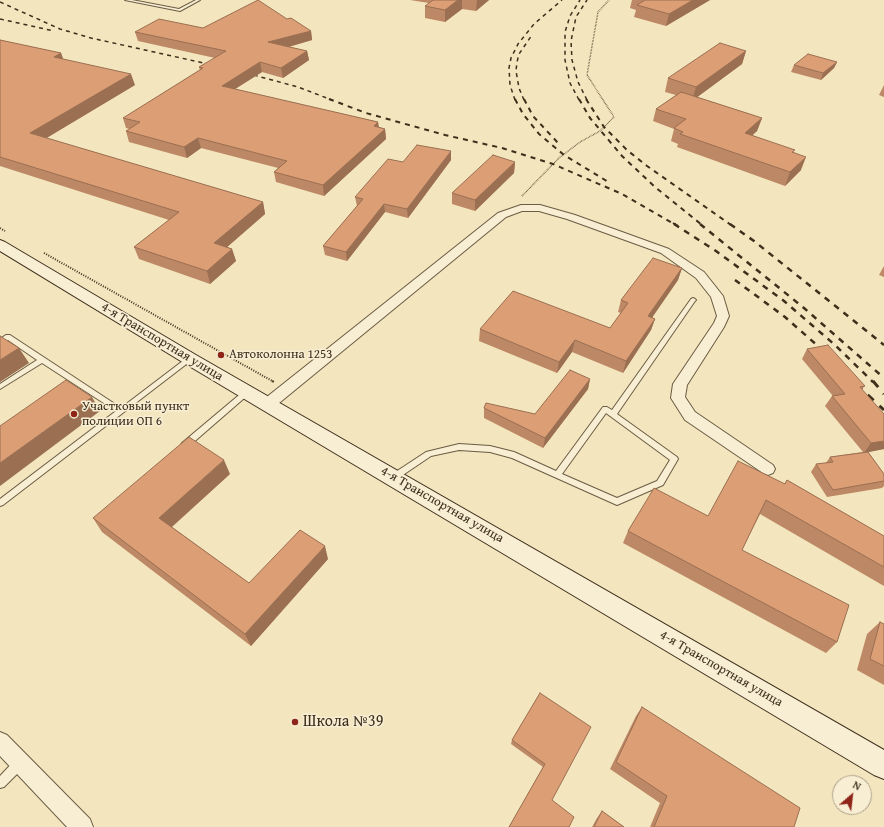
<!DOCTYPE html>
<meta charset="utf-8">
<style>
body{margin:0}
#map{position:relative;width:884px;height:827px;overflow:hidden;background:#f3e5bd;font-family:"Gentium Book Plus",serif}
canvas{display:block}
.north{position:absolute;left:832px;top:775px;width:40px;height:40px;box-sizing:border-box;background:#f7eed4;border:1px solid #ada18a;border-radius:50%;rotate:28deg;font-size:11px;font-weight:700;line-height:16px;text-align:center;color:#3e2e1c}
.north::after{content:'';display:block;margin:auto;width:14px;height:18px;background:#8f2418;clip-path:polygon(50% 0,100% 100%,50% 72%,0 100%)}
</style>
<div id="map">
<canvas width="884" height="827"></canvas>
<div class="north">N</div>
</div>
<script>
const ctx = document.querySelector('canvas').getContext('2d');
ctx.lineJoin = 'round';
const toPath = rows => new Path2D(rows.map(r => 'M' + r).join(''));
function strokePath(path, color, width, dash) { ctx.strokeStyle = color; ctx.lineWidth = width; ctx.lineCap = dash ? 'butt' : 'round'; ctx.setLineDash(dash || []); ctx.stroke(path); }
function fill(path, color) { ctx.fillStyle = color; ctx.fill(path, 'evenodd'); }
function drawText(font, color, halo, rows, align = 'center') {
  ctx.font = font + ' "Gentium Book Plus",serif'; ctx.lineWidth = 3; ctx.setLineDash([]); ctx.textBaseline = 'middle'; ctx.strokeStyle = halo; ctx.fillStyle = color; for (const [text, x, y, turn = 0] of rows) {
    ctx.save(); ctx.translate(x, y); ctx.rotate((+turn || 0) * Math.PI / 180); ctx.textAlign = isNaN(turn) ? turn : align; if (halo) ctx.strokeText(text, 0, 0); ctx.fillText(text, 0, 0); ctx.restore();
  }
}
const lane = toPath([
 [125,0,132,0,179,9,196,0,200,0,180,11,125,0],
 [693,298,695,299,696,300,695,301,617,414,677,457,678,459,663,485,617,505,512,458,490,452,459,450,431,456,397,479,394,480,391,479,390,477,391,475,426,452,459,444,490,446,514,452,556,471,603,407,607,407,612,410,691,299,693,298],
 [606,413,670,460,657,481,617,498,562,474,606,413],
 [6,335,10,335,121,408,188,357,190,357,193,359,3,505,0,506,0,499,116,411,42,363,0,389,0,384,37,360,8,340,0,344,0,339,6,335],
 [247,389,250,392,249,394,188,447,182,447,181,445,182,443,245,390,247,389],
 [20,758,24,759,25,763,24,767,4,787,0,788,0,776,16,759,20,758]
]);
const street = toPath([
 [521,205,540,205,575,215,669,249,704,272,723,296,729,316,724,327,687,385,685,397,695,412,773,465,775,469,773,473,768,475,763,473,685,420,671,398,673,384,714,323,717,316,711,297,696,278,661,253,567,219,539,211,522,211,506,217,273,408,268,409,263,408,261,404,263,400,498,213,521,205],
 [0,732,7,735,90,819,93,827,67,827,0,756,0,732]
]);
const secondary = toPath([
 [0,240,5,242,196,355,884,750,884,779,874,775,184,363,0,251,0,240]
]);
strokePath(lane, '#6b5c44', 2);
strokePath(street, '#6b5c44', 2);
strokePath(secondary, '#3e2e1c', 2);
strokePath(toPath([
 [522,196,559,158,580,142,600,131,614,117,587,75,598,12,609,0]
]), '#3e2e1c', 1.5, [0.5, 1]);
strokePath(toPath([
 [0,228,5,231],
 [44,253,274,382]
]), '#3e2e1c', 2, [1, 1.5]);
strokePath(toPath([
 [272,381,274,382]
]), '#3e2e1c', 2.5, [1, 2]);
fill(lane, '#f7eed4');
fill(street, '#f7eed4');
fill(secondary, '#f7eed4');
strokePath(toPath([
 [0,2,60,29,91,38,217,66],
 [0,19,54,31],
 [246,73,298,87,332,100],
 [515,100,510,85,509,68,511,58,518,44,534,24,562,0],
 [524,100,519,88,516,71,517,62,519,54,532,35],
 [579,100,570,83,565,60,565,32,570,16,580,0],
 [587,100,578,82,572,60,571,41,576,17,587,0]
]), '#3e2e1c', 1.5, [4, 4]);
strokePath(toPath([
 [329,99,366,113,445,135,502,148,553,164,622,194,676,225],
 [515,99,523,114,539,134,564,155,610,183],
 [524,99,533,116,559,144],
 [579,99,590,118,622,156,655,187,702,225],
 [586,99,604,127,627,150,647,166,731,225],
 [673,223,676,225]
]), '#3e2e1c', 2, [5, 5]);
strokePath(toPath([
 [674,224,678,226],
 [674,224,716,251,784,301,835,345,873,382],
 [700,224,804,308,884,378],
 [730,224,754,241,884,345],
 [735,280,785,317,827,354]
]), '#3e2e1c', 2.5, [6, 6]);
strokePath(toPath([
 [873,381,884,394],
 [856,384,884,410]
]), '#3e2e1c', 3, [8, 8]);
fill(toPath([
 [410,0,489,0,476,11,462,9,445,22,425,18,425,6,429,3],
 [632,0,710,0,666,26,634,17,636,10,630,8],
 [287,19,311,31,312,40,289,47,307,51,309,60,283,78,262,72,235,89,378,122,379,127,385,129,386,139,324,196,276,182,274,172,278,168,201,148,187,158,129,142,126,131,130,129,126,128,123,118,200,70,199,67,215,58,138,41,135,32,203,28],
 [0,40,61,53,63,59,135,85,46,138,263,202,265,214,227,247,232,249,236,261,210,284,139,259,134,247,169,220,0,166],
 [746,51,742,64,697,97,762,118,757,131,752,135,794,152,801,170,785,186,677,147,678,144,671,141,674,129,653,121,656,109,676,95,665,92,668,78],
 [837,62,834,68,821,80,791,72,794,65],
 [884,85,884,97,879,95],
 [451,160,408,218,385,212,347,261,325,255,323,246,357,206,355,197,403,162],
 [515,162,514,173,475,211,452,204,452,193],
 [884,266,884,277,879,275],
 [682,268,678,280,652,317,655,319,651,330,623,373,572,352,557,373,479,341,480,329,610,328,621,313,618,312,621,300],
 [807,349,865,386,862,389,884,449,868,452,884,474,884,486,882,488,827,497,811,472,816,464,826,463,830,457,863,452,825,406,832,396,833,396,802,359],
 [590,379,588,389,543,448,484,418,484,408,535,414],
 [230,474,172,527,249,583,328,559,251,646,102,532,93,518],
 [787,480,884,536,884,586,760,514,742,550,837,642,826,653,623,543,628,531,708,516,785,483],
 [880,622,884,624,884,685,857,670,867,634],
 [540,693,552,800,509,827,543,767,511,744,512,740],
 [642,707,794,827,650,827,660,803,610,769,636,716],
 [602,811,624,827,592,827,597,818]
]), '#bd8865');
fill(toPath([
 [458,0,462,0,462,9,445,22,445,10],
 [477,0,489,0,476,11],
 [693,0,710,0,666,26,669,14],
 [311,31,312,40,270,52,268,42],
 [307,51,309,60,283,78,281,68],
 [746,51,742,64,692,101,696,87],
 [61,53,65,64,54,57],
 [260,62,262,72,224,96,222,86],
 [837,62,834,68,821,80,823,73],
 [131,74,135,85,35,145,30,133],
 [762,118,757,131,741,146,745,133],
 [378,122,379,133,374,126],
 [385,129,386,139,324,196,323,185],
 [198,138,201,148,187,158,184,147],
 [451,151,451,160,408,218,407,209],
 [806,157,801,170,785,186,790,172],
 [515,162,514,173,475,211,475,200],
 [263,202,265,214,218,255,214,243],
 [384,204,385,212,347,261,346,252],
 [232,249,236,261,210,284,207,271],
 [682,268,678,280,645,328,648,316],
 [655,319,651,330,623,373,626,361],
 [575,340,572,352,557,373,559,362],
 [19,348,29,363,0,382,0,360],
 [590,379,588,389,543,448,545,438],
 [92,397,100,411,0,486,0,463],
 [884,441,884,449,864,453,871,443],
 [224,460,230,474,167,531,159,518],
 [325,546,328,559,251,646,245,634]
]), '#9a6f52');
const building = toPath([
 [258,0,287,19,291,18,311,31,268,42,307,51,281,68,260,62,222,86,378,122,374,126,385,129,323,185,274,172,287,161,198,138,184,147,126,131,140,122,123,118,203,68,199,67,226,51,135,32,159,19,203,28,258,0],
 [433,0,458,0,445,10,425,6,433,0],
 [645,0,693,0,669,14,637,5,645,0],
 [0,40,61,53,54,57,131,74,30,133,263,202,214,243,232,249,207,271,134,247,179,212,0,157,0,40],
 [720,43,746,51,696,87,668,78,720,43],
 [808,54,837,62,823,73,794,65,808,54],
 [681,92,762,118,745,133,795,150,792,152,806,157,790,172,680,134,683,132,674,128,686,119,656,109,681,92],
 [417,145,451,151,407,209,384,204,346,252,323,246,363,199,355,197,388,159,403,162,417,145],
 [493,155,515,162,475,200,452,193,493,155],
 [653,258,682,268,648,316,655,319,626,361,575,340,559,362,480,329,513,291,610,328,628,303,621,300,653,258],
 [0,336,19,348,0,360,0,336],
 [828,345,865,386,860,387,884,414,884,441,871,443,832,396,845,394,807,349,828,345],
 [570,370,590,379,545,438,484,408,486,403,535,414,570,370],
 [66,380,92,397,0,463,0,426,66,380],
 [189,437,224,460,159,518,249,583,300,530,325,546,245,634,93,518,189,437],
 [868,452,884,474,884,481,833,490,816,464,833,462,830,457,868,452],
 [738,461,785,484,787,480,884,536,884,567,766,500,742,550,849,605,837,642,628,531,654,488,708,516,738,461],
 [880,622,884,624,884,666,870,659,880,622],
 [540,693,591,727,552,800,574,817,569,827,509,827,545,764,512,740,540,693],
 [642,707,800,808,794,827,654,827,667,796,616,762,642,707],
 [602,811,624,827,594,827,602,811]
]);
fill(building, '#dc9e75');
strokePath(building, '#9a6f52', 1);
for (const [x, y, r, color] of [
 [221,355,4,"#8f2418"],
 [74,414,4,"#8f2418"],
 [295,722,4,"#8f2418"]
]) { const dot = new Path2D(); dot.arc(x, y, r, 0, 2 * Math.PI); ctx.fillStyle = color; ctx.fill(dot); strokePath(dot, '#f7eed4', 1.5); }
drawText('13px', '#3e2e1c', '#f7eed4', [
 ["4-я Транспортная улица",162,342,31],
 ["4-я Транспортная улица",442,505,30],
 ["4-я Транспортная улица",721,669,30]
]);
drawText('13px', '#3e2e1c', '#f7eed4', [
 ["Автоколонна 1253",229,355],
 ["Участковый пункт",82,407],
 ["полиции ОП 6",82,422]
], 'left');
drawText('16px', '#3e2e1c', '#f7eed4', [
 ["Школа №39",303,722]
], 'left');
</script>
